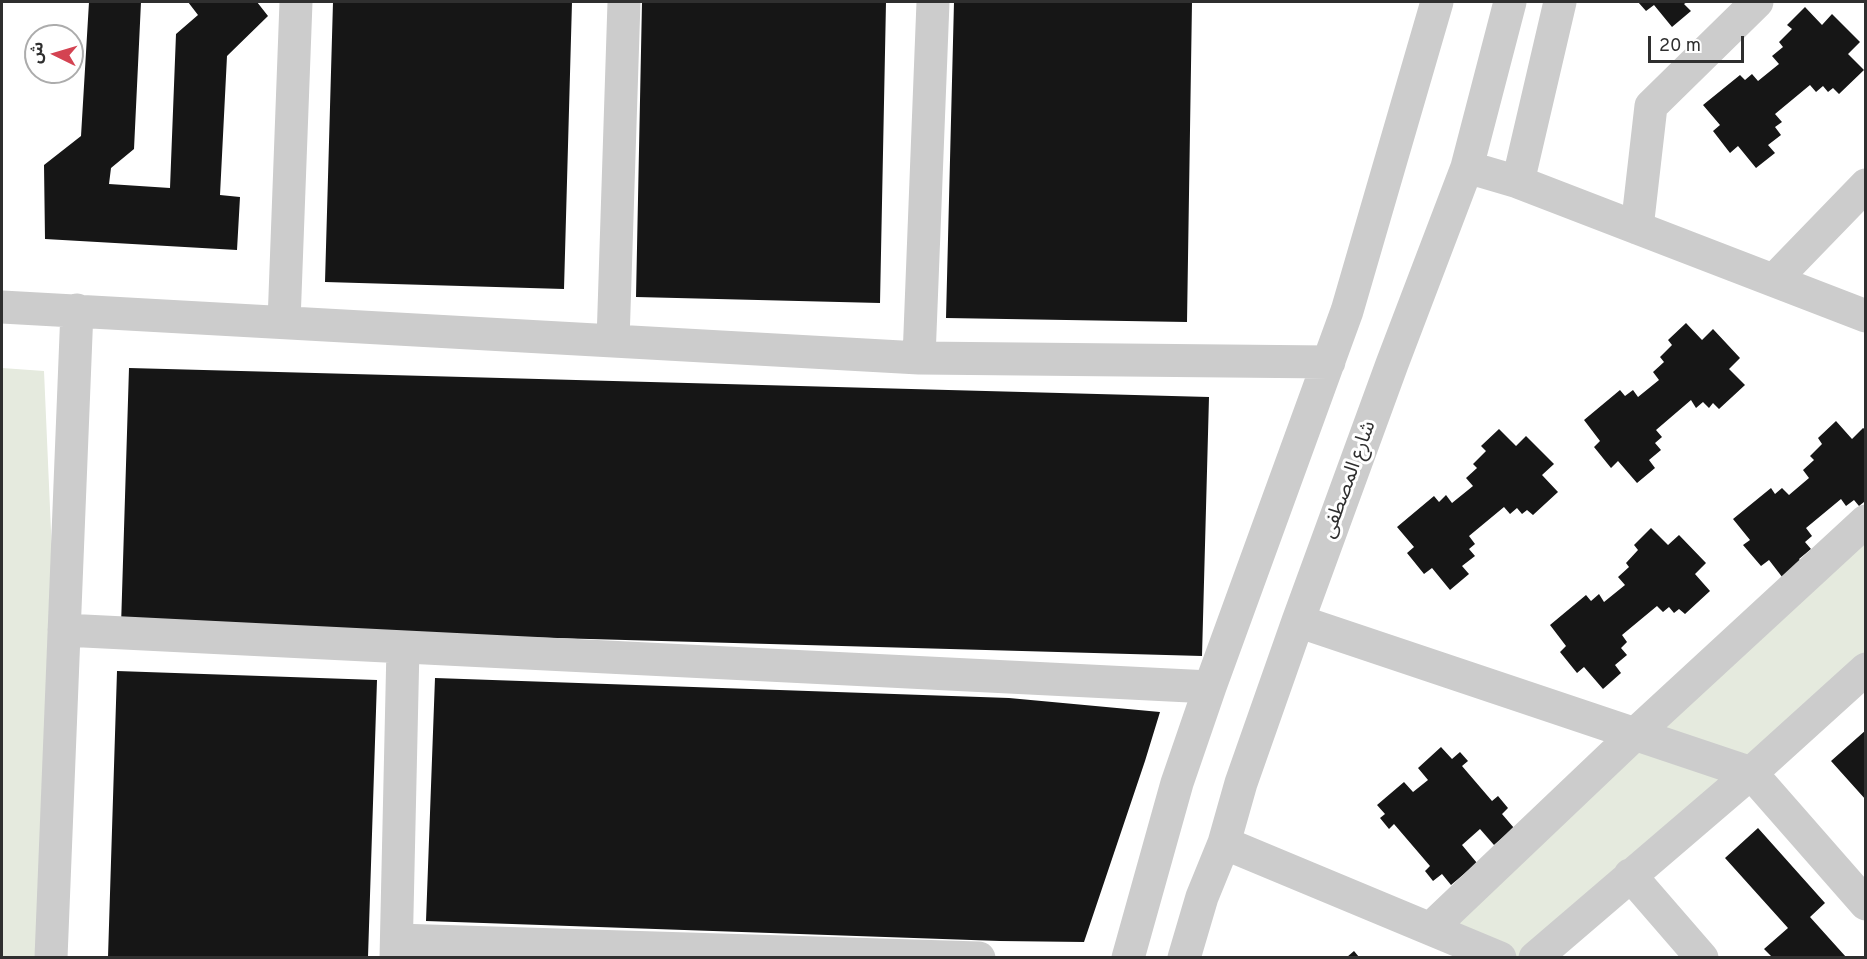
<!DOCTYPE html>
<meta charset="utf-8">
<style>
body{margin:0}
#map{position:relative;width:1867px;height:959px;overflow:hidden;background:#fff;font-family:Overpass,"Noto Sans Arabic",sans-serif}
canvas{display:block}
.frame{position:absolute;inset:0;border:3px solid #2f2f2f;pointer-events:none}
.north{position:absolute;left:24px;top:24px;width:60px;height:60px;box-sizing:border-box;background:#fff;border:2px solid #acacac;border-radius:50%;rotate:275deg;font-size:16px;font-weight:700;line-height:24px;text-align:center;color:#2f2f2f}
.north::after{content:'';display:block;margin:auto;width:21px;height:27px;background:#d44352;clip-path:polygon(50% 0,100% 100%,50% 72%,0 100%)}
.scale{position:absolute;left:1648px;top:36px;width:96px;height:27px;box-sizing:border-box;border:3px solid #2f2f2f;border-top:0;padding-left:8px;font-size:18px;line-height:21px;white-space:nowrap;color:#2f2f2f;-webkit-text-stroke:4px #fff;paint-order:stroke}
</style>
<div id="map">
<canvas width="1867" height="959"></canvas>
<div class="frame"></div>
<div class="north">ش</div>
<div class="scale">20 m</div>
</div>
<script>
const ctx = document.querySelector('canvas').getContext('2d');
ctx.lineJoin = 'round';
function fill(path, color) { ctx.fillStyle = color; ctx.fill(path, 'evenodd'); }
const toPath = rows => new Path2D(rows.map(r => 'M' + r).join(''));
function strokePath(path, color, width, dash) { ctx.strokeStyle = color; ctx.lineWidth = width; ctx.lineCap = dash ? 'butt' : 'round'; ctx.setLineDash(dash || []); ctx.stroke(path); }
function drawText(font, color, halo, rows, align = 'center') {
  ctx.font = font + ' Overpass,"Noto Sans Arabic",sans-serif'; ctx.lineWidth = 6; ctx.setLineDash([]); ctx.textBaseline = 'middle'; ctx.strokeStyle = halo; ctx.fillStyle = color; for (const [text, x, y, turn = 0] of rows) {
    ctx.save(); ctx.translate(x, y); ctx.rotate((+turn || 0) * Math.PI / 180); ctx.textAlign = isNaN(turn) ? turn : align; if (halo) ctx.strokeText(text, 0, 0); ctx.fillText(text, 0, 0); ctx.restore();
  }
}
fill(toPath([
 [2,368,44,371,52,554,43,957,2,957],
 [1865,521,1865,669,1535,957,1500,957,1430,929]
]), '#e5eade');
fill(toPath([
 [89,2,141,2,134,149,111,168,109,184,170,188,176,34,198,15,188,2,257,2,268,16,227,56,220,195,240,197,237,250,45,239,44,165,81,136],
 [333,2,572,2,564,289,325,282],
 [642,2,886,2,880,303,636,297],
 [954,2,1192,2,1187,322,946,318],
 [1638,2,1687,2,1684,4,1691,11,1672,27,1654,5,1646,11],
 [1805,7,1822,25,1832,14,1860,42,1848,54,1864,70,1839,94,1833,88,1828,92,1823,86,1816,92,1810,85,1775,114,1782,122,1775,127,1781,135,1768,145,1775,153,1756,168,1738,146,1730,153,1713,131,1720,125,1703,105,1740,75,1745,80,1752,74,1758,81,1779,64,1772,56,1783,47,1779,42,1792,29,1787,25],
 [1686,323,1702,340,1713,329,1740,358,1729,369,1745,385,1719,409,1713,403,1709,408,1703,402,1696,408,1691,400,1656,430,1662,437,1655,443,1661,450,1649,460,1655,468,1637,483,1618,461,1611,468,1594,447,1600,441,1584,420,1620,390,1625,396,1633,390,1638,397,1659,380,1653,372,1664,362,1660,357,1672,345,1668,340],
 [129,368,1209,397,1202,656,121,626],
 [1836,421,1852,439,1863,428,1866,430,1866,504,1864,502,1859,506,1854,500,1846,506,1841,499,1806,528,1812,536,1805,542,1811,549,1799,559,1805,567,1786,582,1769,560,1761,566,1743,545,1750,540,1733,519,1771,488,1775,494,1782,488,1789,495,1809,478,1803,470,1814,460,1810,456,1822,444,1818,438],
 [1499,429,1516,446,1526,436,1554,464,1542,475,1558,492,1533,515,1527,510,1522,514,1517,508,1510,514,1504,507,1469,536,1475,544,1469,549,1475,556,1462,566,1469,574,1450,590,1432,568,1424,574,1407,553,1414,547,1397,527,1434,496,1439,502,1446,495,1452,503,1473,486,1466,478,1477,468,1473,464,1486,451,1481,446],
 [1651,528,1668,545,1679,535,1706,563,1695,574,1710,591,1685,614,1679,609,1674,613,1669,607,1663,612,1657,606,1622,635,1627,642,1621,648,1627,655,1615,665,1621,673,1603,689,1584,667,1577,673,1560,652,1566,646,1550,625,1586,595,1591,601,1599,594,1604,602,1625,585,1618,577,1629,567,1626,563,1638,550,1634,545],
 [117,671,377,680,368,957,108,957],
 [435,678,1009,698,1160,712,1145,761,1084,942,1000,941,426,921],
 [1866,730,1866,800,1831,761],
 [1441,747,1452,759,1460,752,1468,761,1462,766,1492,801,1498,796,1508,808,1502,814,1514,828,1494,845,1480,829,1462,845,1477,863,1451,885,1442,874,1433,881,1425,871,1430,866,1394,824,1389,829,1380,818,1385,814,1377,805,1404,782,1413,792,1428,780,1418,768],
 [1758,828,1825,903,1810,917,1846,957,1772,957,1764,949,1788,928,1725,858],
 [1354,951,1359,957,1347,957]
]), '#161616');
strokePath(toPath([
 [1467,167,1518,182,1866,316],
 [1518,182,1560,2],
 [1637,228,1651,106,1757,2],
 [1774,280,1866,185],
 [2,307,919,358,1329,362],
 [284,322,296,2],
 [613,341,624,2],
 [919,358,933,2],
 [1298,621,1751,773,1866,904],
 [64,630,1210,687],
 [1224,843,1500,958],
 [1630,875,1702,958],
 [1430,929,1635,734,1866,521],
 [397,940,979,958],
 [51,958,77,310],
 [396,958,403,647],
 [1128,958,1177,783,1210,687,1347,311,1437,2],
 [1184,958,1202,897,1224,843,1241,783,1298,621,1392,364,1467,167,1510,2],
 [1535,958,1751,773,1866,669]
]), '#ccc', 33);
drawText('20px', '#2f2f2f', '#fff', [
 ["شارع المصطفى",1350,480,-70]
]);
</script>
